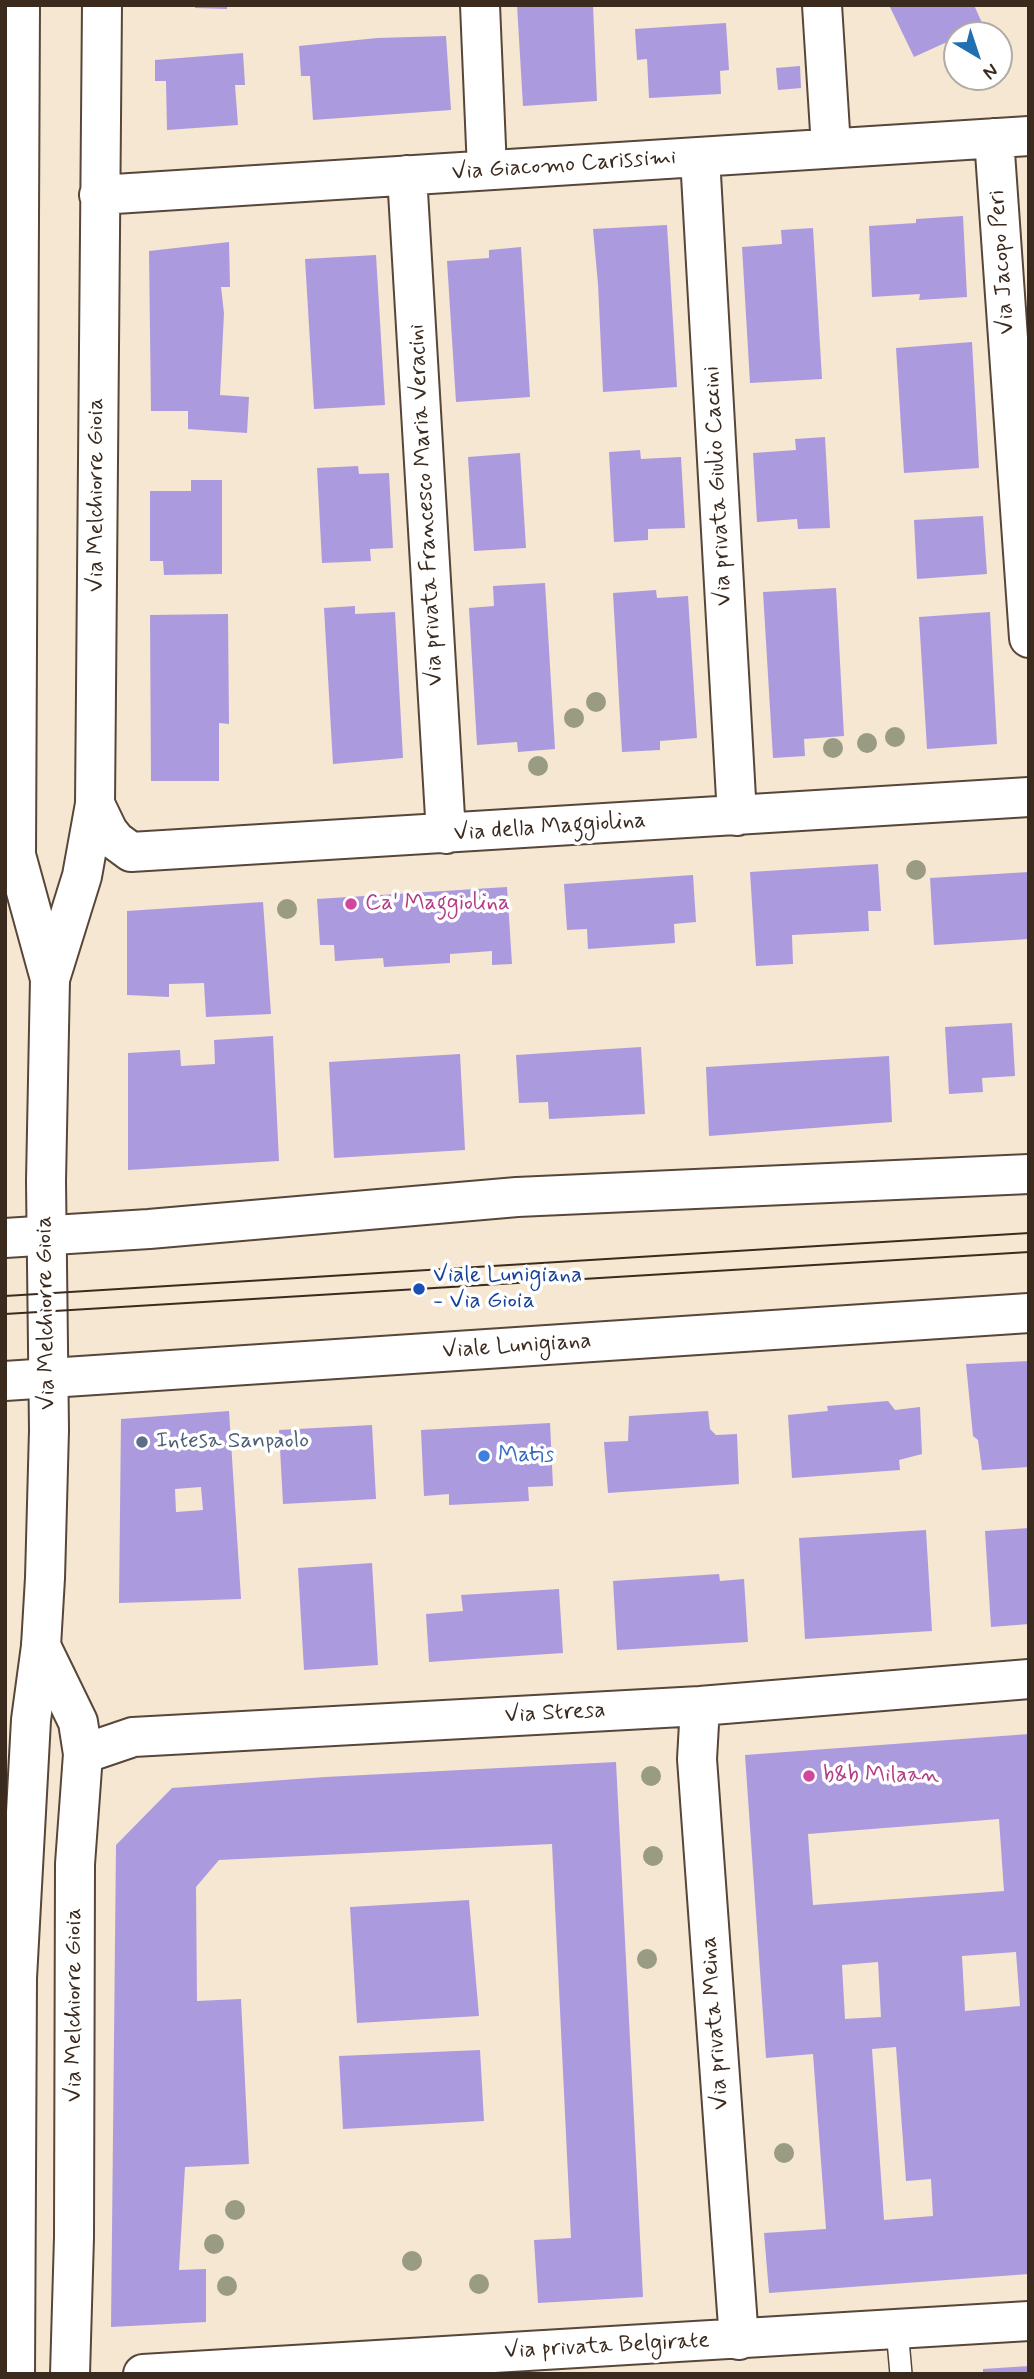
<!DOCTYPE html>
<style>
body{margin:0}
#map{position:relative;width:1034px;height:2379px;overflow:hidden;background:#f5e7d1;font-family:Mynerve,sans-serif}
canvas{display:block}
.frame{position:absolute;inset:0;border:7px solid #3b2a1e;pointer-events:none}
.north{position:absolute;left:943px;top:21px;width:70px;height:70px;box-sizing:border-box;background:#fff;border:2px solid #b1aaa5;border-radius:50%;rotate:141deg;font-size:19px;font-weight:700;line-height:28px;text-align:center;color:#3b2a1e}
.north::after{content:'';display:block;margin:auto;width:24px;height:32px;background:#1f6fb2;clip-path:polygon(50% 0,100% 100%,50% 72%,0 100%)}
</style>
<div id="map">
<canvas width="1034" height="2379"></canvas>
<div class="frame"></div>
<div class="north">N</div>
</div>
<script>
const ctx = document.querySelector('canvas').getContext('2d');
ctx.lineJoin = 'round';
function fill(path, color) { ctx.fillStyle = color; ctx.fill(path, 'evenodd'); }
const toPath = rows => new Path2D(rows.map(r => 'M' + r).join(''));
function strokePath(path, color, width, dash) { ctx.strokeStyle = color; ctx.lineWidth = width; ctx.lineCap = dash ? 'butt' : 'round'; ctx.setLineDash(dash || []); ctx.stroke(path); }
function drawText(font, color, halo, rows, align = 'center') {
  ctx.font = font + ' Mynerve,sans-serif'; ctx.lineWidth = 7; ctx.setLineDash([]); ctx.textBaseline = 'middle'; ctx.strokeStyle = halo; ctx.fillStyle = color; for (const [text, x, y, turn = 0] of rows) {
    ctx.save(); ctx.translate(x, y); ctx.rotate((+turn || 0) * Math.PI / 180); ctx.textAlign = isNaN(turn) ? turn : align; if (halo) ctx.strokeText(text, 0, 0); ctx.fillText(text, 0, 0); ctx.restore();
  }
}
fill(toPath([
 [195,5,227,5,227,9,195,8],
 [517,5,593,5,597,101,523,106],
 [889,5,974,5,987,34,957,35,957,48,951,51,947,42,914,57],
 [726,23,729,70,720,71,721,94,649,98,647,59,637,60,635,29],
 [446,36,451,110,313,120,310,76,301,76,299,46,377,38],
 [243,53,245,85,235,85,238,125,167,130,166,81,155,81,155,60],
 [800,66,801,88,778,90,776,68],
 [963,216,967,297,919,300,920,294,872,297,869,226,916,223,916,219],
 [667,225,677,387,603,392,598,284,593,229],
 [813,228,822,379,750,383,742,247,782,244,781,230],
 [229,242,230,287,221,287,224,313,220,395,249,397,247,433,188,429,188,411,151,411,149,251],
 [521,247,530,397,456,402,447,261,489,258,489,250],
 [376,255,385,405,314,409,305,259],
 [972,342,979,468,904,473,896,348],
 [825,437,830,528,798,529,797,519,757,522,753,453,796,450,795,439],
 [640,450,641,459,681,457,685,528,648,529,648,540,614,542,609,452],
 [520,453,526,548,474,551,468,457],
 [358,466,359,474,389,473,393,548,370,549,371,561,322,563,317,468],
 [191,480,222,480,222,574,164,575,163,561,150,561,150,491,191,491],
 [983,516,987,574,917,579,914,520],
 [545,583,555,749,518,752,517,742,477,745,469,608,494,606,493,586],
 [836,588,844,736,804,739,805,756,773,758,763,592],
 [656,590,657,598,688,596,697,738,660,741,660,750,622,752,613,593],
 [355,606,355,614,395,612,403,758,333,764,324,608],
 [990,612,997,744,927,749,919,617],
 [228,614,229,724,219,723,219,781,151,781,150,615],
 [878,864,881,911,868,911,869,931,792,935,793,964,756,966,750,872],
 [1029,872,1029,939,934,945,930,878],
 [693,875,696,922,674,924,675,943,588,949,587,929,567,930,564,884],
 [507,887,512,964,492,965,492,951,450,954,450,963,384,967,383,958,335,961,334,945,320,945,317,899],
 [263,902,271,1014,206,1017,204,983,169,984,169,997,127,995,127,911],
 [1012,1023,1015,1076,982,1078,983,1092,949,1094,945,1027],
 [273,1036,279,1161,128,1170,128,1053,180,1050,181,1066,215,1064,214,1040],
 [641,1047,645,1114,549,1119,548,1102,519,1103,516,1055],
 [460,1054,465,1150,334,1158,329,1062],
 [889,1056,892,1122,709,1136,706,1067],
 [1029,1361,1029,1467,982,1470,978,1440,973,1436,966,1364],
 [888,1401,895,1410,920,1407,922,1454,899,1460,900,1470,792,1478,788,1415,828,1411,827,1406],
 [229,1411,241,1599,119,1603,121,1419],
 [201,1487,203,1510,176,1512,175,1489],
 [708,1411,710,1429,716,1435,737,1434,739,1484,608,1493,604,1442,628,1441,629,1416],
 [550,1423,553,1486,528,1487,529,1501,449,1505,449,1494,424,1496,421,1430],
 [372,1425,376,1499,283,1504,279,1430],
 [1029,1528,1029,1624,991,1627,985,1531],
 [926,1530,932,1631,805,1639,799,1538],
 [372,1563,378,1665,304,1670,298,1568],
 [719,1574,720,1581,744,1579,748,1642,617,1650,613,1581],
 [559,1589,563,1653,429,1662,426,1614,463,1611,461,1595],
 [1029,1734,1029,2274,769,2293,764,2233,826,2229,813,2054,766,2058,745,1755],
 [999,1819,1004,1891,813,1905,808,1834],
 [1016,1952,1020,2006,965,2011,962,1956],
 [878,1962,881,2017,845,2019,842,1965],
 [896,2047,906,2181,931,2179,933,2216,884,2220,872,2049],
 [616,1762,643,2297,538,2303,534,2240,571,2238,552,1844,219,1860,196,1887,197,2001,241,1999,249,2164,185,2167,179,2270,206,2269,206,2322,111,2327,116,1845,172,1788,325,1777],
 [469,1900,479,2016,357,2023,350,1907],
 [480,2050,484,2121,343,2129,339,2056],
 [1029,2366,1029,2374,983,2374,983,2369]
]), '#ac9adf');
const lane = toPath([
 [897,2329,901,2374]
]);
const street = toPath([
 [480,5,487,170],
 [822,5,831,147],
 [994,138,1029,638],
 [700,157,737,816],
 [407,175,446,834],
 [99,195,1029,136],
 [95,804,108,831,116,841,131,852,1029,797],
 [50,979,82,876,95,804,102,5],
 [41,1646,78,1722,83,1754,75,1864,74,2237,70,2374],
 [700,1706,697,1759,739,2340],
 [83,1754,133,1737,700,1706,1029,1679],
 [143,2374,1029,2321]
]);
const secondary = toPath([
 [15,2374,17,1978,31,1720,41,1646,45,1578,49,1430,46,1181,50,979,16,855,20,5]
]);
const primary = toPath([
 [5,1238,149,1229,517,1197,1029,1174],
 [5,1381,1029,1313]
]);
strokePath(lane, '#574639', 24);
strokePath(street, '#574639', 42);
strokePath(secondary, '#574639', 42);
strokePath(primary, '#574639', 42);
strokePath(lane, '#fff', 21);
strokePath(street, '#fff', 38);
strokePath(secondary, '#fff', 38);
strokePath(primary, '#fff', 38);
strokePath(toPath([
 [5,1296,1029,1233],
 [5,1314,1029,1252]
]), '#3b2a1e', 2);
ctx.fillStyle = '#999c83';
for (const [x, y] of [
 [596,702],
 [574,718],
 [895,737],
 [867,743],
 [833,748],
 [538,766],
 [916,870],
 [287,909],
 [651,1776],
 [653,1856],
 [647,1959],
 [784,2153],
 [235,2210],
 [214,2244],
 [412,2261],
 [479,2284],
 [227,2286]
]) { ctx.beginPath(); ctx.arc(x, y, 10, 0, 2 * Math.PI); ctx.fill(); }
for (const [x, y, r, color] of [
 [351,904,7,"#d1479c"],
 [419,1289,7,"#1a4fb4"],
 [142,1442,7,"#5c6f8a"],
 [484,1456,7,"#3f7fe0"],
 [809,1776,7,"#d1479c"]
]) { const dot = new Path2D(); dot.arc(x, y, r, 0, 2 * Math.PI); ctx.fillStyle = color; ctx.fill(dot); strokePath(dot, '#fff', 2.5); }
drawText('23px', '#3b2a1e', '#fff', [
 ["Via Giacomo Carissimi",564,166,-4],
 ["Via Jacopo Peri",1003,262,-94],
 ["Via privata Giulio Caccini",719,486,-93],
 ["Via Melchiorre Gioia",97,495,-90],
 ["Via privata Francesco Maria Veracini",427,505,-93],
 ["Via della Maggiolina",550,828,-4],
 ["Via Melchiorre Gioia",47,1313,-91],
 ["Viale Lunigiana",517,1347,-4],
 ["Via Stresa",555,1714,-3],
 ["Via Melchiorre Gioia",75,2005,-90],
 ["Via privata Meina",716,2023,-94],
 ["Via privata Belgirate",607,2347,-3]
]);
drawText('23px', '#b23c85', '#fff', [
 ["Ca' Maggiolina",365,904],
 ["b&b Milaan",823,1776]
], 'left');
drawText('23px', '#164399', '#fff', [
 ["Viale Lunigiana",433,1276],
 ["- Via Gioia",433,1302]
], 'left');
drawText('23px', '#4e5e75', '#fff', [
 ["Intesa Sanpaolo",156,1442]
], 'left');
drawText('23px', '#366cbe', '#fff', [
 ["Matis",498,1456]
], 'left');
</script>
